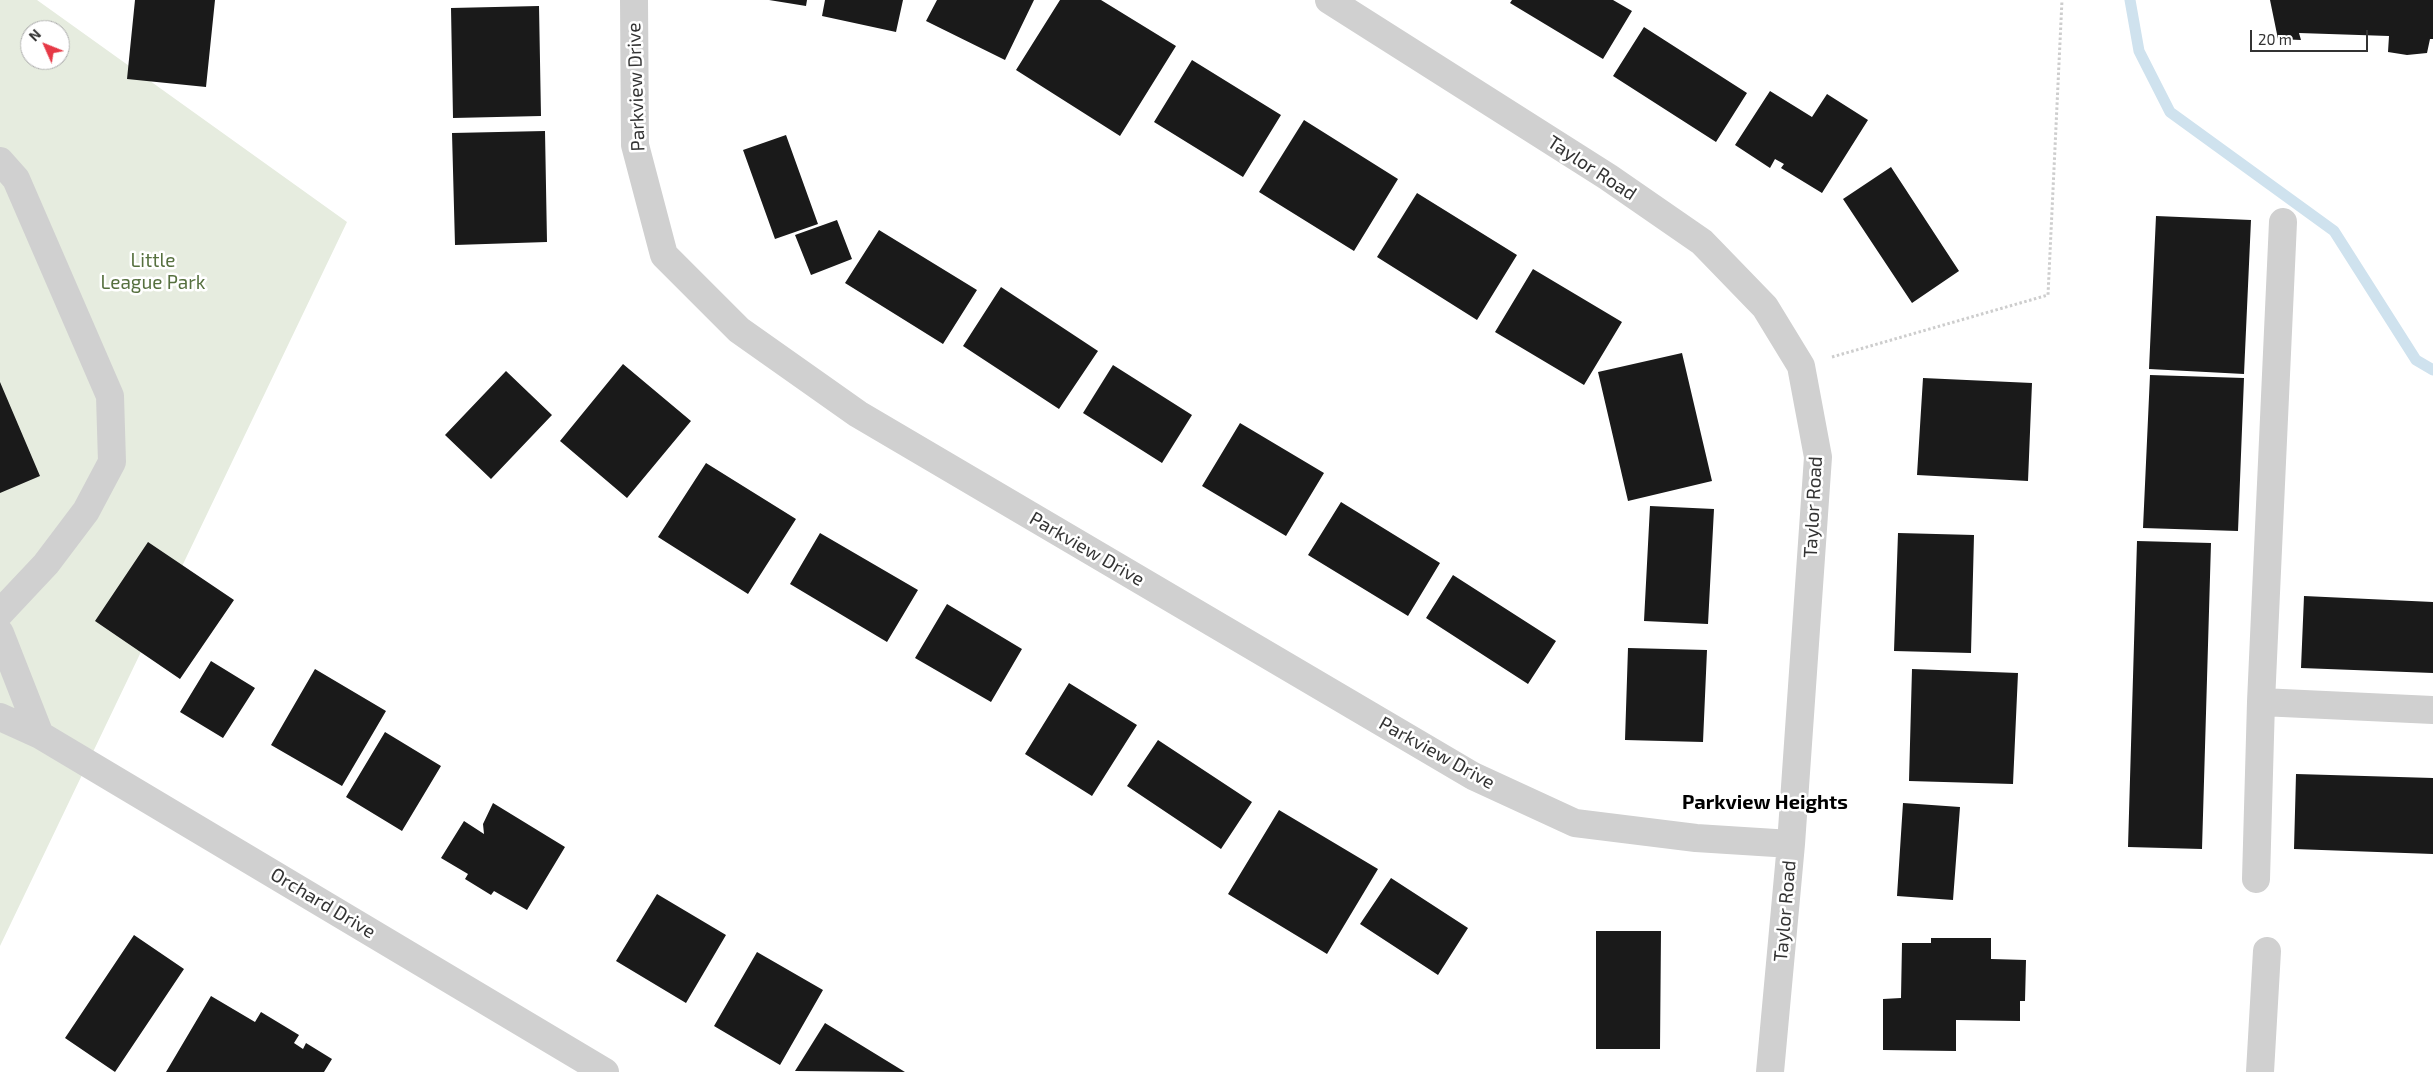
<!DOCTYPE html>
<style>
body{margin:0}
#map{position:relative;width:2433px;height:1072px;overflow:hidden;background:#fff;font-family:"Exo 2",sans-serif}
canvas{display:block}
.north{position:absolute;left:20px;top:20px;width:50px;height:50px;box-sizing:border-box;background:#fff;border:1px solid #adadad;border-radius:50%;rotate:314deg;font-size:14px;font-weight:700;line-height:20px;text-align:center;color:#333}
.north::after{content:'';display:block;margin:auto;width:18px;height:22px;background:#e63946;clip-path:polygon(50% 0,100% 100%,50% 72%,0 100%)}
.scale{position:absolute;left:2250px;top:30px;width:118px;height:22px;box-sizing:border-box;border:2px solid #333;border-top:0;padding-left:6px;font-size:15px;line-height:18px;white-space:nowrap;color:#333;-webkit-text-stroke:4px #fff;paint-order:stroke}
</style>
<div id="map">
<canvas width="2433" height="1072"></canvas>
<div class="north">N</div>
<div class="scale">20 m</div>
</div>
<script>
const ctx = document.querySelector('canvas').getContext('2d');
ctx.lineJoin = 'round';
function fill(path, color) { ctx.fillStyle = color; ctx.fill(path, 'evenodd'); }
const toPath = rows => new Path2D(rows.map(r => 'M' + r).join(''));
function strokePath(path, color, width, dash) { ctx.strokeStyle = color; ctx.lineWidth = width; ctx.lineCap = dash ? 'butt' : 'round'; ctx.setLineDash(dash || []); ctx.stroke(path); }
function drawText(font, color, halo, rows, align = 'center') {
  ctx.font = font + ' "Exo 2",sans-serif'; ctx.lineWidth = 5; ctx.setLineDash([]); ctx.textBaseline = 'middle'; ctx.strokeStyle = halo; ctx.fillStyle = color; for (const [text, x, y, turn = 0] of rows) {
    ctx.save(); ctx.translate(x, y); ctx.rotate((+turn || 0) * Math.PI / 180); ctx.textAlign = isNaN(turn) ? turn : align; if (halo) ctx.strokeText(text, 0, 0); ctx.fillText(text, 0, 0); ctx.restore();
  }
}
fill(toPath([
 [0,0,37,0,347,222,0,946],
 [30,30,60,30,60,60,30,60]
]), '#e6ecdf');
strokePath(toPath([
 [2130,0,2139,51,2170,112,2334,231,2416,360,2433,370]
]), '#cfe2ee', 11);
fill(toPath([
 [135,0,215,0,206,87,127,79],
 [769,0,807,0,806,6],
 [825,0,903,0,896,32,822,16],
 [937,0,1034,0,1005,60,926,21],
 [1060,0,1101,0,1176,46,1120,136,1016,70],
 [1512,0,1613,0,1632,11,1603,59,1510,3],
 [2270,0,2433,0,2433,39,2430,39,2427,53,2407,55,2388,52,2389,36,2299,33,2301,40,2278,39],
 [539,6,541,116,453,118,451,8],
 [1644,27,1747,93,1716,142,1613,76],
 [1192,60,1281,115,1243,177,1154,122],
 [1770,91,1812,117,1827,94,1868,120,1822,193,1781,168,1784,164,1775,159,1770,168,1735,145],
 [1304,120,1398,179,1354,251,1259,192],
 [545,131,547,242,455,245,452,133],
 [786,135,818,224,775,239,743,150],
 [1891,167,1959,271,1912,303,1843,199],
 [1417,193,1517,255,1477,320,1377,257],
 [2156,216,2251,220,2244,374,2149,369],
 [837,220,852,259,811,275,795,235],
 [879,230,977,290,943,344,845,283],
 [1533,269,1622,322,1584,385,1495,332],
 [1001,287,1098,351,1059,409,963,346],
 [1682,353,1712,481,1628,501,1598,372],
 [623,364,691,421,627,498,560,441],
 [1113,365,1192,415,1162,463,1083,413],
 [506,371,552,415,491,479,445,435],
 [2150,375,2244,378,2238,531,2143,528],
 [1923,378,2032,383,2028,481,1917,475],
 [0,382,40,476,0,493],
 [1240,423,1324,473,1286,536,1202,486],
 [706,463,796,519,748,594,658,537],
 [1341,502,1440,563,1408,616,1308,555],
 [1650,506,1714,509,1708,624,1644,621],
 [820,533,918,590,887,642,790,584],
 [1898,533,1974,535,1971,653,1894,651],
 [2137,541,2211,543,2202,849,2128,847],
 [148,542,234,600,180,679,95,621],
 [1453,575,1556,641,1528,684,1426,618],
 [2304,596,2433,602,2433,673,2301,668],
 [947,604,1022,649,991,702,915,658],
 [1628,648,1707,650,1703,742,1625,740],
 [211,661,255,688,223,738,180,712],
 [315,669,386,711,342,786,271,745],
 [1912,669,2018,673,2013,784,1909,781],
 [1069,683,1137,725,1092,796,1025,754],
 [385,732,441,766,402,831,346,797],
 [1158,740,1252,802,1221,849,1127,786],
 [2296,774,2433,778,2433,854,2294,849],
 [493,803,565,847,527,910,494,891,491,895,465,879,468,874,441,858,464,821,484,834,483,824],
 [1903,803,1960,807,1953,900,1897,896],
 [1279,810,1378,869,1327,954,1228,894],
 [1391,878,1468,928,1438,975,1360,924],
 [657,894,726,935,686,1003,616,961],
 [1596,931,1661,931,1660,1049,1596,1049],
 [134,935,184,969,115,1072,65,1038],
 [1931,938,1991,938,1991,959,2026,960,2025,1001,2020,1001,2020,1021,1956,1020,1956,1051,1883,1050,1883,999,1901,998,1902,943,1931,943],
 [757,952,823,990,780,1065,714,1026],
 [211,996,255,1022,261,1012,299,1035,294,1043,303,1049,306,1043,332,1059,324,1072,166,1072],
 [825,1023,905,1072,795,1071]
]), '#1a1a1a');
strokePath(toPath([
 [1832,357,2048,295,2062,0]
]), '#cdcdcd', 3, [2.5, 2.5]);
strokePath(toPath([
 [634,0,635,145,664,255,739,330,858,414,1473,776,1575,823,1696,838,1791,844],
 [1329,0,1608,177,1702,242,1765,307,1801,366,1818,457,1791,844,1770,1072],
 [0,161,16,179,110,396,112,462,86,511,46,564,0,613],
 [0,633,40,735],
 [2261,702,2433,710],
 [0,717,40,735,605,1072],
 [2256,879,2261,702,2283,222],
 [2260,1072,2267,951]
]), '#d0d0d0', 28);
drawText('19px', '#333', '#fff', [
 ["Parkview Drive",636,87,-92],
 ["Taylor Road",1592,168,33],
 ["Taylor Road",1813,507,-87],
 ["Parkview Drive",1087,549,30],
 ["Parkview Drive",1437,753,29],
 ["Orchard Drive",323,903,31],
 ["Taylor Road",1785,911,-85]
]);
drawText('19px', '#56703f', '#fff', [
 ["Little",153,261],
 ["League Park",153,283]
]);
drawText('bold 20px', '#000', '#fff', [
 ["Parkview Heights",1765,802]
]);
</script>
